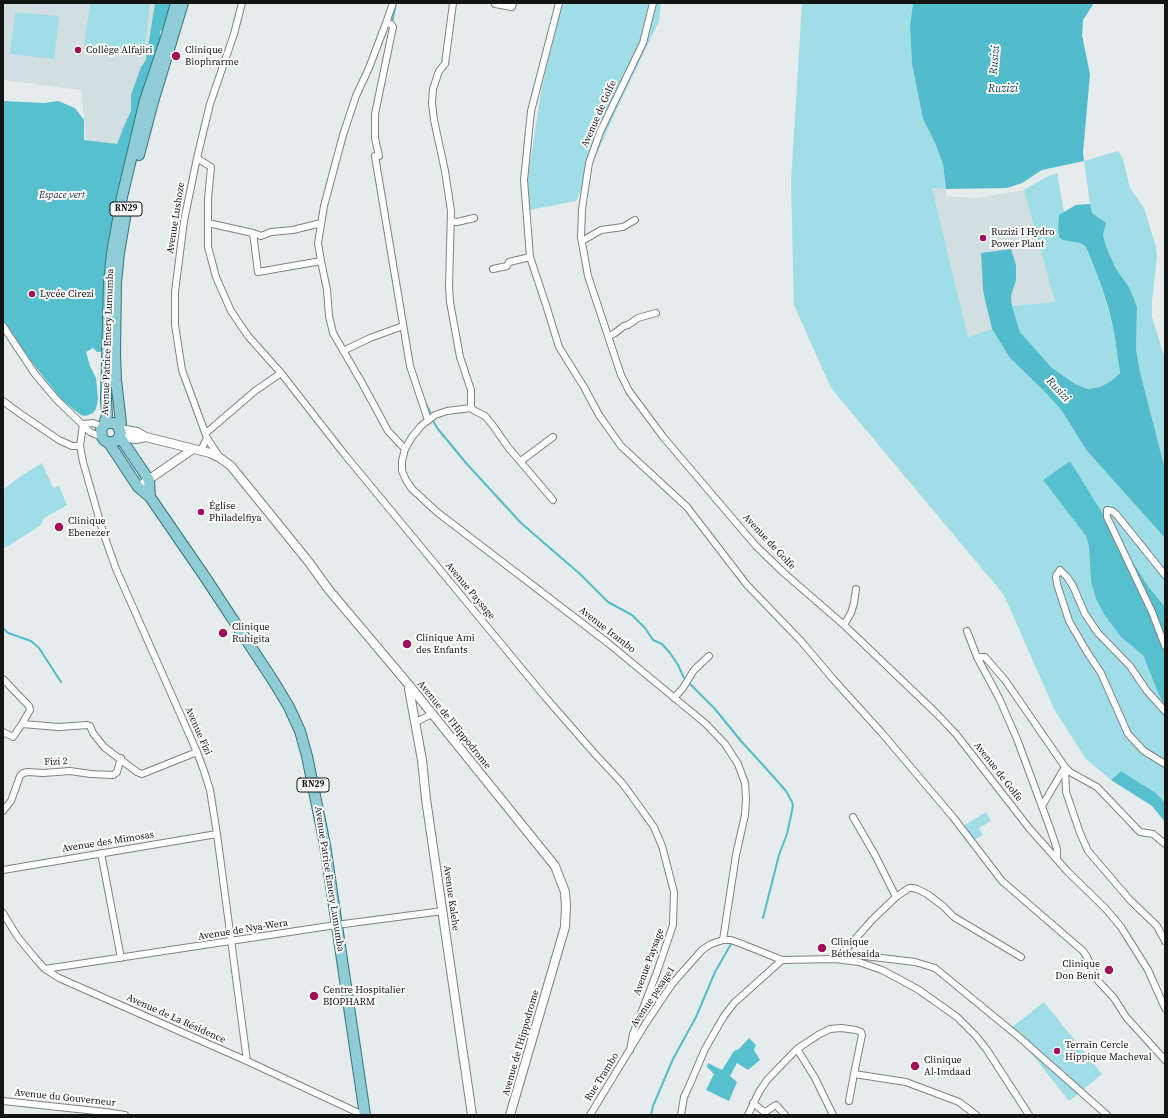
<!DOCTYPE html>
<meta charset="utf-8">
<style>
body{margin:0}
#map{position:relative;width:1168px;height:1118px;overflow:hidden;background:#e6ebeb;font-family:"Source Serif 4",serif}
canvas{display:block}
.frame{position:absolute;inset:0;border:4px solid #131414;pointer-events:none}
</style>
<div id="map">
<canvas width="1168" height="1118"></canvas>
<div class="frame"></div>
</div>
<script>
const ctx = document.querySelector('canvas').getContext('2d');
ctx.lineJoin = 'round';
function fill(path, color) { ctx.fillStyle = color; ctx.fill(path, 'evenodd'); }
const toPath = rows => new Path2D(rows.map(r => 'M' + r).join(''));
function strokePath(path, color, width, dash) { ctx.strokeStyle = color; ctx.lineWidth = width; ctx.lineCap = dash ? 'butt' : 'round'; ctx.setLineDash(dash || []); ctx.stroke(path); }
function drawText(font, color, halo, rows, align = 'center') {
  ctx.font = font + ' "Source Serif 4",serif'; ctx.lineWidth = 4; ctx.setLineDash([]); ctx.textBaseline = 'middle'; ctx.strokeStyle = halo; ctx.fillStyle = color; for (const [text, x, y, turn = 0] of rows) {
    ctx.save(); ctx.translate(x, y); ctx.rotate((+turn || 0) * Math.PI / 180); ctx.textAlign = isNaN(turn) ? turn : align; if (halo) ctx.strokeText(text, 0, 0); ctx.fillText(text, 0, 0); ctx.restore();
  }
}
fill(toPath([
 [3,3,166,3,125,149,90,143,86,138,81,90,3,80],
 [932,188,946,189,946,196,977,198,1024,190,1055,302,1012,306,1011,296,1015,280,981,253,983,290,992,329,968,337]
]), '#d1dfe1');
fill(toPath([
 [90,3,150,3,144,53,84,46],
 [562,3,661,3,659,21,615,113,576,201,529,210,527,182,542,87],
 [802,3,913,3,910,26,912,64,923,119,935,143,943,164,946,189,932,188,968,337,992,329,1010,358,1047,394,1062,411,1087,451,1165,538,1165,607,1148,586,1070,461,1043,480,1086,536,1089,547,1091,582,1096,599,1143,655,1158,693,1165,706,1165,803,1156,793,1121,771,1111,780,1086,759,1055,711,1004,595,831,388,794,305,791,182],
 [15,12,59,16,54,59,10,54],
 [1118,151,1123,159,1130,188,1144,208,1156,247,1157,257,1152,301,1152,317,1165,359,1165,469,1140,372,1136,349,1137,307,1130,289,1115,267,1106,246,1103,235,1106,223,1092,213,1058,231,1059,237,1062,240,1080,243,1085,246,1100,282,1114,331,1120,372,1111,381,1100,387,1087,389,1075,384,1052,368,1020,332,1012,306,1055,302,1024,190,1046,177,1057,173,1064,212,1076,205,1090,204,1084,161],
 [42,463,53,488,59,486,67,505,44,518,40,526,3,549,3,490,21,476],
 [986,812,991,821,979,828,983,835,974,840,965,825],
 [1044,1002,1102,1074,1069,1101,1011,1028]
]), '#9fdde7');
fill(toPath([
 [155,3,176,3,173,15,160,32,163,49,129,169,107,351,97,352,93,348,86,352,90,366,96,378,98,399,96,409,93,413,85,416,81,415,73,409,61,399,19,346,3,322,3,101,44,103,58,101,75,108,84,120,84,140,117,144,124,126,131,111,131,95,141,67,146,60],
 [1070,461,1148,586,1165,607,1165,706,1158,693,1143,655,1121,637,1104,614,1096,599,1091,582,1089,547,1086,536,1043,480],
 [1121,771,1156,793,1165,803,1165,822,1152,806,1111,780],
 [749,1038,756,1045,754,1050,760,1060,748,1070,737,1063,730,1076,737,1082,729,1101,706,1090,714,1074,707,1067,708,1063,722,1070,734,1051,739,1049]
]), '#57c0cf');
fill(toPath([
 [913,3,1094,3,1083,20,1082,35,1090,74,1083,153,1084,161,1042,170,1022,183,1007,188,946,189,943,164,935,143,923,119,912,64,910,26],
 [1090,204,1092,213,1106,223,1103,235,1106,246,1115,267,1130,289,1137,307,1136,349,1140,372,1165,469,1165,538,1087,451,1062,411,1047,394,1010,358,992,329,987,308,983,290,981,253,1011,249,1016,265,1016,280,1011,296,1012,306,1020,332,1052,368,1075,384,1087,389,1100,387,1111,381,1120,373,1114,331,1108,307,1100,282,1088,252,1085,246,1080,243,1062,240,1059,237,1058,231,1059,215,1076,205]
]), '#53bccc');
strokePath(toPath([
 [392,23,396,3],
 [426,404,430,412],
 [433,421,438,429,466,463,521,523,580,574,608,602,632,615,645,628,653,640,662,644,670,653,678,665,684,678],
 [3,628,8,633,31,641,39,648,61,682],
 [689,683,715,709,741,741,772,775,786,791,792,802,793,806,787,834,779,855,763,918],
 [651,1115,653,1106,673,1059,696,1017,715,972,731,944]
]), '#53bccc', 2);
const minor = toPath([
 [393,3,386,23,391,24,393,27,375,114,375,138,379,156,375,156,410,366,428,420],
 [453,3,445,64,439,71,433,89,432,103,434,120,445,171,451,211,449,287,450,302,460,357,471,390,471,408],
 [559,3,531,111,524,180,530,257,546,305,559,347,584,387,599,415,621,446,687,507,747,585,801,641,833,679,881,732,953,817,1002,881,1083,951,1087,957,1098,981,1114,998,1126,1017,1165,1060],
 [653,3,643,43,600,132,589,163,582,209,581,237,588,276,621,375,629,391,664,438,756,546,784,573,844,625,935,712,956,734,1029,828,1068,872,1105,908,1121,927,1148,970,1165,1008],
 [495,4,512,7,513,3],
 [386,23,369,68,356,96,343,135,324,206,318,243,321,261,327,290,329,316,333,333,362,383,388,431,405,449],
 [197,158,211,167,208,199,208,247,216,277,231,311,248,336,281,373,345,455,546,698,595,754,623,784,654,827,662,846,674,892,673,925,657,972,633,1034,630,1050],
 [451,221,457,222,474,218],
 [208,223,253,233,258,272,321,261],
 [253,233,261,236,271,232,293,230,321,223],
 [582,241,601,230,623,227,635,220],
 [493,269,507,266,509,262,530,257],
 [3,326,35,374,56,399,90,432,102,437],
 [609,336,615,333,624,326,628,325,638,318,656,313],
 [343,351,370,338,403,326],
 [3,401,22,415,59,440,72,446,80,446],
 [471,408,447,411,435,415,421,426,412,437,405,449,402,461,402,471,406,480,412,489,437,512,608,643,706,724,725,744,738,764,745,783,746,799,745,815,736,855,723,940],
 [471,408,475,411,485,416,491,423,508,447,553,500],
 [83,424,80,446,83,462,103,532,116,569,197,752,204,771,210,790,217,834,247,1061],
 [83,424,93,423,103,427],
 [206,433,255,391,281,373],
 [201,450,207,438],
 [220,458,207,438,182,370,175,325,175,292,184,221,197,158,210,104,234,34,242,3],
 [521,461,553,437],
 [1165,575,1116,514,1112,511,1107,510,1107,517,1152,612,1165,646],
 [844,625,851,613,854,603,856,589],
 [967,631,977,657,999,698,1017,739,1051,831,1057,849,1057,859],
 [977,657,985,657,1005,680,1065,767,1070,772,1097,787,1140,832,1153,834,1165,844],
 [3,679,29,706,30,710,22,724],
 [674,698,683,688,694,670,709,656],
 [1165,711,1147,691,1130,666,1098,633,1085,614,1073,586,1067,577,1060,570,1056,576,1057,584,1069,621,1087,652,1101,673,1128,734,1144,751,1165,764],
 [416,722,432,714],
 [3,732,13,737,22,724,59,727,87,725,90,726,93,733,104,747,137,772,142,774,197,752],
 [1065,767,1066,792,1080,833,1088,851,1130,900,1157,926,1165,941],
 [1042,806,1065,767],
 [3,811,11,801,20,776,23,773,28,772,43,773,70,771,91,774,113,775,117,772,121,758],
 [853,817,875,855,896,897],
 [101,853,121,958],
 [3,870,217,834],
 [3,913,17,936,35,958,45,969,59,978,247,1061,363,1115],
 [842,954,848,954,915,962,935,968,1019,1037,1107,1115],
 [841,955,872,920,896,897,909,888,913,888,917,889,927,894,943,906,954,917,1021,957],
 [45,969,336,925,443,911],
 [797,1049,815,1078,833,1115],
 [3,1101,105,1112,125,1115],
 [849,1101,854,1074],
 [753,1103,763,1111,765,1112,776,1105,785,1115],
 [590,1115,646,1023,672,984,702,950,711,944,723,940,731,940,742,944,782,960,835,959,859,962,882,970,899,979,919,990,957,1017,976,1036,987,1050,1029,1115],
 [681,1115,684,1097,690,1084,705,1049,724,1016,734,1003,782,960],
 [748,1115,759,1092,767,1080,797,1049,818,1035,830,1029,841,1028,856,1030,861,1032,862,1035,854,1074,906,1082,959,1102,976,1115]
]);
const tertiary = toPath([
 [120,429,137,432,146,437,210,453,220,458,231,466,308,561,329,590,409,685,555,866,565,892,566,906,565,927,510,1115],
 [120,437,136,439,146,437],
 [138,487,193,449],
 [409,689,422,760,426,799,472,1115]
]);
const primary = toPath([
 [139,155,153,102,183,3],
 [107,423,121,423,117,425,121,433,118,439,116,441,109,443,104,440,102,437,101,430,104,425,107,423],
 [121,423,116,380,115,354,116,283,119,253,126,212],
 [104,425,107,415,106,400,109,282,112,253,122,197,145,100,166,38,176,3],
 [120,437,149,480,150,497],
 [109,443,138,487,150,497,205,577,274,682,289,707,300,731,307,756,325,845,365,1115]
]);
strokePath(minor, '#7e8283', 8);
strokePath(tertiary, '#7e8283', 10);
strokePath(primary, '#34767f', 12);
strokePath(minor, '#fff', 6);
strokePath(tertiary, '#fff', 8);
strokePath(primary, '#8fccd5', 10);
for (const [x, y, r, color] of [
 [78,50,4,"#a01058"],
 [176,56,5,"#a01058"],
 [983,238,4,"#a01058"],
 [32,294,4,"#a01058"],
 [201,512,4,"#a01058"],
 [59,527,5,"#a01058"],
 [223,633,5,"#a01058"],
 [407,644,5,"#a01058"],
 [822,948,5,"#a01058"],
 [1109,970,5,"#a01058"],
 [314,996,5,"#a01058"],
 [1057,1051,4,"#a01058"],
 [915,1066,5,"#a01058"]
]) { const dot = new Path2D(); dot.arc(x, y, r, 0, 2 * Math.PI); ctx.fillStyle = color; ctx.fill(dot); strokePath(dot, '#fff', 1.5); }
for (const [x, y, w] of [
 [126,209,32],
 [313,785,32]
]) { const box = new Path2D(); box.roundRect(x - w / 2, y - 7, w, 14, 3); ctx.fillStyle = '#fff'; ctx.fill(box); strokePath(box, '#131414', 1); }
drawText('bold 9px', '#131414', null, [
 ["RN29",126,209],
 ["RN29",313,785]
]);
drawText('10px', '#131414', '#fff', [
 ["Collège Alfajiri",86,50],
 ["Clinique",185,50],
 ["Biophrarme",185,62],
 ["Ruzizi I Hydro",991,232],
 ["Power Plant",991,244],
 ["Lycée Cirezi",40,294],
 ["Église",209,506],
 ["Philadelfiya",209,518],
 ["Clinique",68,521],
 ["Ebenezer",68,533],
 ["Clinique",232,627],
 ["Ruhigita",232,639],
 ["Clinique Ami",416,638],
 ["des Enfants",416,650],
 ["Clinique",831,942],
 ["Béthesaida",831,954],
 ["Clinique",1100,964,"right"],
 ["Don Benit",1100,976,"right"],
 ["Centre Hospitalier",323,990],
 ["BIOPHARM",323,1002],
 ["Terrain Cercle",1065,1045],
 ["Hippique Macheval",1065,1057],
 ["Clinique",924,1060],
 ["Al-Imdaad",924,1072]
], 'left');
drawText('10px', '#131414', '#fff', [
 ["Avenue de Golfe",599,114,-66],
 ["Avenue Lushoze",176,218,-81],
 ["Avenue Patrice Emery Lumumba",108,342,-88],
 ["Avenue de Golfe",769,542,47],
 ["Avenue Paysage",470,591,50],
 ["Avenue Irambo",607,630,38],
 ["Avenue de l'Hippodrome",454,725,51],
 ["Avenue Fizi",198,731,66],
 ["Fizi 2",56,762,-2],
 ["Avenue de Golfe",998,772,52],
 ["Avenue des Mimosas",108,842,-9],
 ["Avenue Patrice Emery Lumumba",329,879,81],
 ["Avenue Kalehe",451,898,82],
 ["Avenue de Nya-Wera",243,930,-9],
 ["Avenue Paysage",649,962,-70],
 ["Avenue pesage1",653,997,-56],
 ["Avenue de La Résidence",176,1019,24],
 ["Avenue de l'Hippodrome",521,1043,-74],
 ["Rue Trambo",602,1077,-58],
 ["Avenue du Gouverneur",65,1098,6]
]);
drawText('italic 10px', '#1a2e31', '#fff', [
 ["Espace vert",62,195]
]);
drawText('italic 11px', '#083b42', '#fff', [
 ["Rusizi",995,60,-85],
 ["Ruzizi",1003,89],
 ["Rusizi",1058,390,47]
]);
</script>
